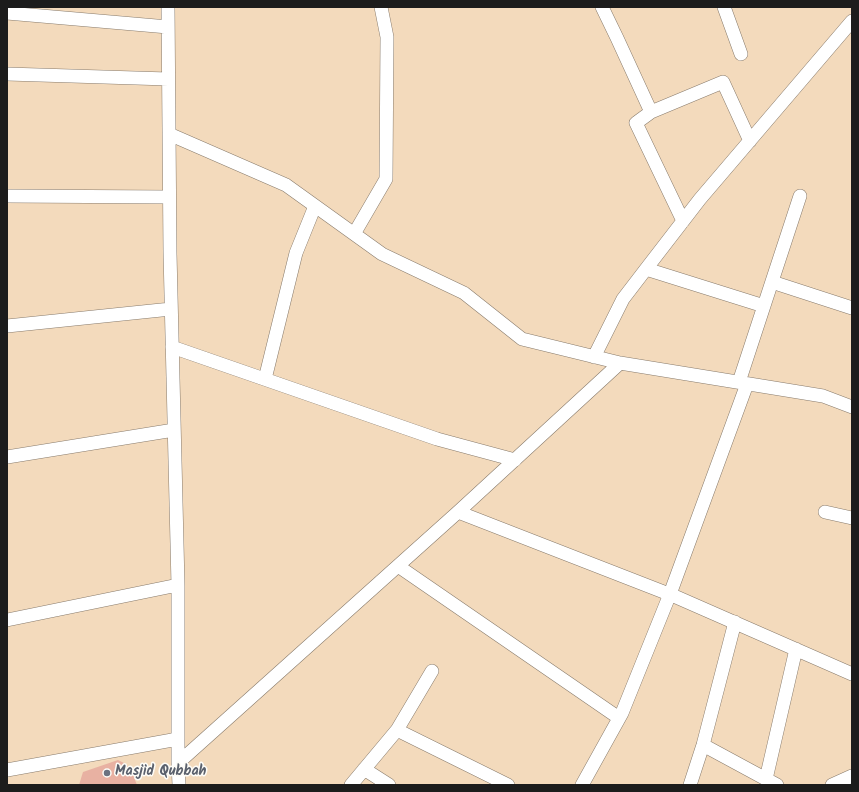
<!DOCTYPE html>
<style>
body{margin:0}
#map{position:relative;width:859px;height:792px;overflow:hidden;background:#f3dabc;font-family:Kalam,sans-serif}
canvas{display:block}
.frame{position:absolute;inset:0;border:8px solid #1c1c1c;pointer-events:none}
</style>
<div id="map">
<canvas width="859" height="792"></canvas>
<div class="frame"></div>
</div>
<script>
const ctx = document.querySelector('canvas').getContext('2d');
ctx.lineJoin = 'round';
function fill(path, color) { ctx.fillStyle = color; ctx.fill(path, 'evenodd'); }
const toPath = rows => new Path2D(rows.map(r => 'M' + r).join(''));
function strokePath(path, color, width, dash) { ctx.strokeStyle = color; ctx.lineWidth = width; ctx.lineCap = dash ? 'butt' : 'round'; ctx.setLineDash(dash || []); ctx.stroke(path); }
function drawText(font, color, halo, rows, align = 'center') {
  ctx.font = font + ' Kalam,sans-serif'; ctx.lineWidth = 3; ctx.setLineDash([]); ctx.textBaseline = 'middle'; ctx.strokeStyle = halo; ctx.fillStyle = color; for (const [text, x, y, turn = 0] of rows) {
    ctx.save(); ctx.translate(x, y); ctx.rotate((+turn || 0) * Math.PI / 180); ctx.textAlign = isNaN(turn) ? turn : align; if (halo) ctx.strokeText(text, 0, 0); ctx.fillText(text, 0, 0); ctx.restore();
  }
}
fill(toPath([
 [118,760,126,764,133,775,137,785,79,785,83,772]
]), '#e8b1a2');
const street = toPath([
 [168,7,170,253,178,585,178,763,179,785],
 [602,7,617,38,651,112],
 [724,7,741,54],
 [7,13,168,27],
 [7,74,168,79],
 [169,134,286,185,382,254,464,293,522,339,620,363,823,396,852,407],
 [7,196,169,197],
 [683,221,636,123,651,112,723,82,750,141],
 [354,234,386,179,387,37,381,7],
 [646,269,764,306],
 [772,282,852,308],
 [7,326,171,309],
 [172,347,437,439,515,460],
 [594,357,623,299,646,269,700,199,852,21],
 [265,379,296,253,315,206],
 [739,382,800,196],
 [7,457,174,430],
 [458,512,674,596,852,674],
 [825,512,852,518],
 [398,566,619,718],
 [7,620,178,585],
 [397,730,508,785],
 [703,745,777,785],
 [178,763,458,512,620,363],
 [364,769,389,785],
 [7,770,178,739],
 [766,779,796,649],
 [351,785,397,730,432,671],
 [582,785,622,713,670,594,747,384],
 [690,785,703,745,735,622],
 [832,785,852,776]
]);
strokePath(street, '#887b6c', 14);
strokePath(street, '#fff', 13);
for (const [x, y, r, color] of [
 [107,773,4,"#6b7280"]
]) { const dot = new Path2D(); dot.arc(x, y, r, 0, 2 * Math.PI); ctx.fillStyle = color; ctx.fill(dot); strokePath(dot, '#fdfcf7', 1.5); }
drawText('bold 14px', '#5b616d', '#fdfcf7', [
 ["Masjid Qubbah",115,773]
], 'left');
</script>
